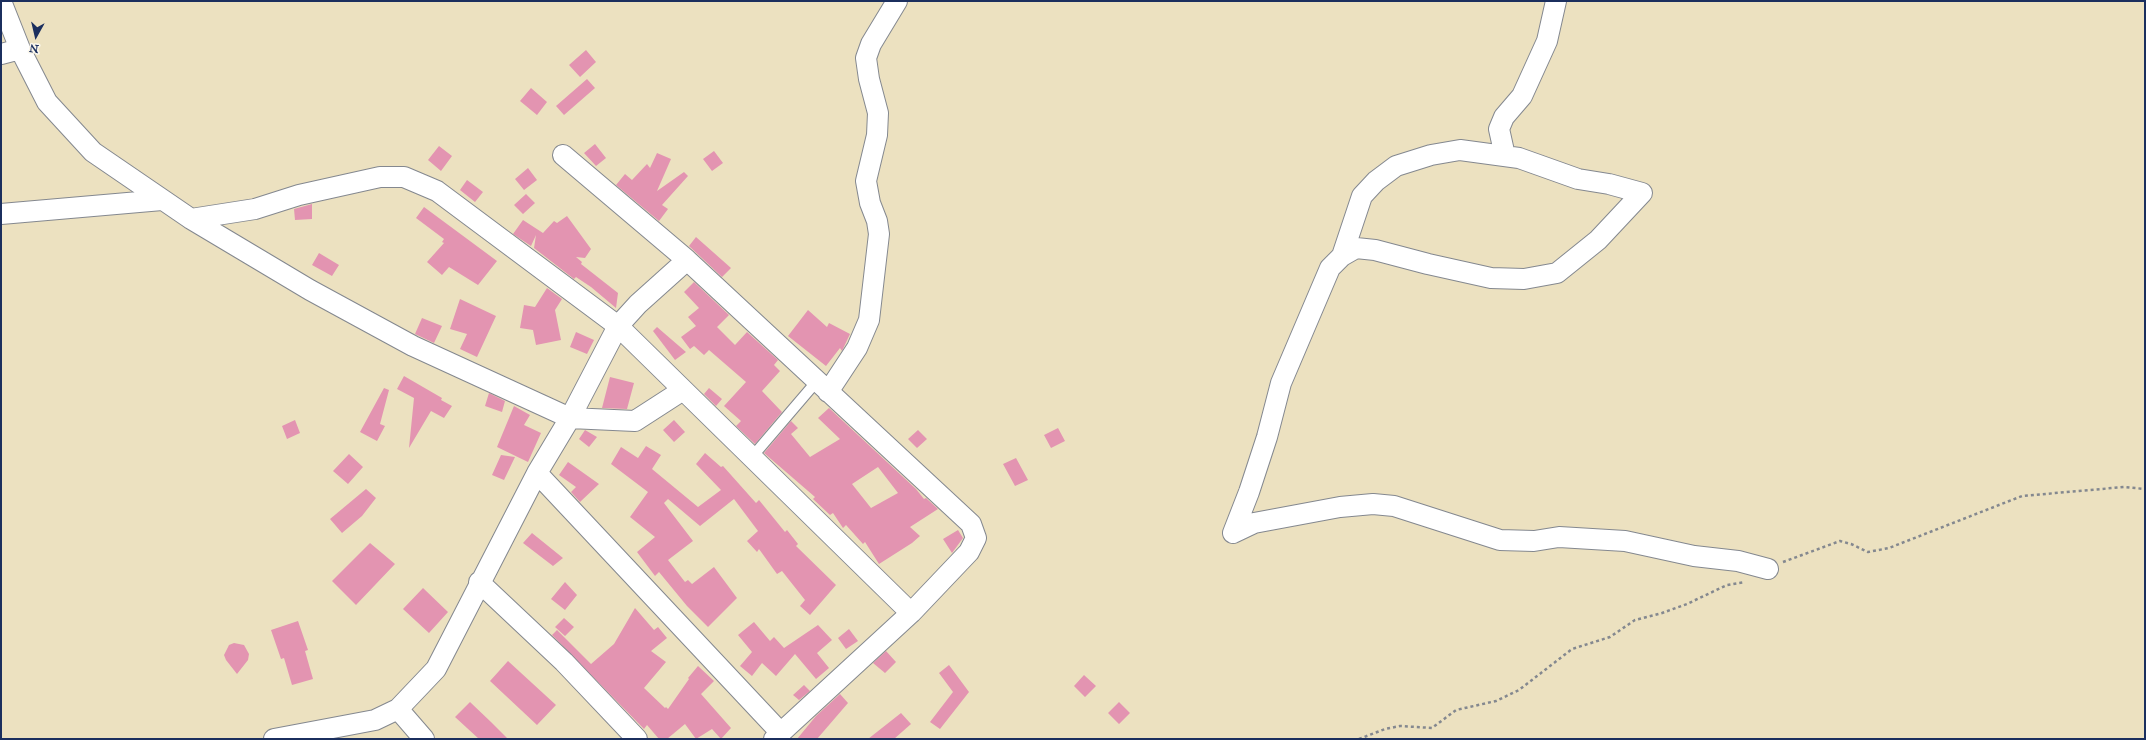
<!DOCTYPE html>
<style>
body{margin:0}
#map{position:relative;width:2146px;height:740px;overflow:hidden;background:#ece1c0;font-family:"IM FELL Great Primer",serif}
canvas{display:block}
.frame{position:absolute;inset:0;border:2px solid #1b2f5e;pointer-events:none}
.north{position:absolute;left:16px;top:16px;width:40px;height:40px;-webkit-text-stroke:3px #fbf7ec;paint-order:stroke;rotate:188deg;font-size:11px;font-weight:700;line-height:16px;text-align:center;color:#1b2f5e}
.north::after{content:'';display:block;margin:auto;width:14px;height:18px;background:#1b2f5e;clip-path:polygon(50% 0,100% 100%,50% 72%,0 100%)}
</style>
<div id="map">
<canvas width="2146" height="740"></canvas>
<div class="frame"></div>
<div class="north">N</div>
</div>
<script>
const ctx = document.querySelector('canvas').getContext('2d');
ctx.lineJoin = 'round';
function fill(path, color) { ctx.fillStyle = color; ctx.fill(path, 'evenodd'); }
const toPath = rows => new Path2D(rows.map(r => 'M' + r).join(''));
function strokePath(path, color, width, dash) { ctx.strokeStyle = color; ctx.lineWidth = width; ctx.lineCap = dash ? 'butt' : 'round'; ctx.setLineDash(dash || []); ctx.stroke(path); }
fill(toPath([
 [586,50,596,62,580,77,569,65],
 [587,79,595,88,564,115,556,106],
 [531,88,547,102,537,115,520,101],
 [595,144,606,158,596,166,584,153],
 [439,146,452,156,441,171,428,160],
 [714,151,723,163,712,171,703,159],
 [657,153,671,159,657,191,684,172,688,176,662,205,668,209,659,221,616,185,625,174,632,180,647,164,650,168],
 [528,168,537,180,524,190,515,179],
 [467,180,483,192,475,202,460,190],
 [526,194,535,203,523,214,514,205],
 [312,204,312,219,295,220,294,209],
 [424,207,497,261,478,285,449,267,442,275,427,262,444,243,442,242,444,239,416,218],
 [567,216,591,249,585,258,576,257,582,262,581,264,618,293,616,308,591,287,576,277,574,279,534,248,536,235,531,246,513,234,523,220,543,233,554,221,557,223],
 [696,237,731,268,722,277,689,246],
 [319,253,339,265,332,276,312,265],
 [694,282,729,315,717,327,735,345,747,332,778,360,774,365,780,371,762,391,782,412,755,444,736,426,741,421,724,406,746,382,709,350,704,355,694,346,690,349,681,337,696,326,688,317,699,308,684,292],
 [547,288,562,299,555,310,561,340,536,345,533,330,520,328,524,305,535,307],
 [460,299,496,316,477,357,460,349,467,334,450,329],
 [808,310,827,327,829,323,850,334,842,351,840,348,826,366,788,336],
 [422,318,442,326,434,343,415,334],
 [657,327,686,352,675,360,653,331],
 [576,332,594,340,587,354,570,347],
 [404,376,442,398,441,400,452,406,444,418,431,411,409,448,414,398,397,389],
 [610,377,634,383,627,409,602,408],
 [384,388,389,390,380,424,385,426,377,441,360,432],
 [709,388,722,399,716,406,704,394],
 [489,393,505,401,502,412,485,406],
 [514,406,530,415,524,425,541,433,528,462,497,447],
 [829,408,916,489,924,499,926,498,938,509,910,527,920,536,912,543,879,564,865,542,863,544,846,525,843,528,833,513,830,515,813,499,815,497,764,453,791,421,798,428,791,434,810,457,840,439,818,418],
 [878,467,898,493,871,508,852,484],
 [295,420,300,433,287,439,282,426],
 [674,420,685,432,674,442,663,430],
 [1058,428,1065,441,1051,448,1044,435],
 [585,430,597,437,589,447,579,439],
 [918,430,927,439,917,448,908,439],
 [646,446,661,455,652,469,698,507,721,490,696,464,705,453,721,467,723,466,756,503,759,500,785,532,787,530,798,544,796,546,836,585,810,615,800,606,805,600,782,571,777,574,759,549,757,552,747,541,758,531,734,499,700,526,668,499,664,503,693,541,668,560,685,582,688,580,692,584,714,567,737,598,708,627,687,606,659,572,655,576,637,552,655,537,630,517,648,492,611,464,621,447,638,458],
 [349,454,363,467,348,484,333,471],
 [501,455,515,457,504,480,492,475],
 [1016,458,1028,480,1015,486,1003,464],
 [568,462,599,484,580,502,571,492,576,487,559,475],
 [366,489,376,498,362,516,342,533,330,519],
 [958,530,963,538,952,553,943,539],
 [532,533,563,558,553,566,523,543],
 [370,543,395,564,356,605,332,581],
 [565,582,577,595,565,610,551,599],
 [423,588,448,612,429,633,403,609],
 [635,608,654,630,658,627,667,638,651,651,666,662,644,688,665,708,666,707,668,709,689,679,688,678,698,666,714,681,701,694,731,728,721,739,712,729,696,739,685,724,667,739,659,739,647,725,644,729,552,635,557,630,591,664,614,644],
 [564,618,574,627,565,636,555,627],
 [298,621,308,650,305,651,313,679,292,685,284,658,281,659,271,630],
 [754,622,770,641,774,637,784,648,818,625,832,640,817,653,829,668,816,679,795,654,776,676,762,663,752,676,740,666,752,652,738,635],
 [849,629,858,641,846,649,838,638],
 [234,643,244,645,249,654,248,660,237,674,226,660,224,655,229,645],
 [886,651,896,662,885,673,873,663],
 [508,661,556,705,537,725,490,681],
 [949,665,969,692,940,729,930,722,953,692,939,673],
 [1084,675,1096,686,1085,697,1074,686],
 [804,685,810,691,799,700,793,695],
 [840,694,848,703,817,739,797,739,816,716],
 [470,702,491,722,508,739,479,739,455,717],
 [1119,702,1130,713,1119,724,1108,713],
 [901,713,911,724,894,739,868,739]
]), '#e394b1');
const service = toPath([
 [752,457,817,381]
]);
const minor = toPath([
 [1,1,20,49,47,102,93,152,191,219,310,290,413,346,570,418,635,421,683,390],
 [1,54,20,49],
 [563,155,687,260,971,524,976,538,969,552,911,613,774,739],
 [1505,156,1499,129,1504,117,1522,96,1547,41,1556,1],
 [1,214,162,200],
 [191,219,255,209,299,195,380,177,404,177,437,191,618,326,911,613],
 [828,392,857,348,869,320,879,234,877,221,870,203,866,181,877,135,878,113,869,79,866,58,871,44,897,1],
 [537,473,780,732],
 [1233,533,1249,492,1267,437,1281,383,1330,268,1342,256,1356,248,1375,250,1428,264,1491,278,1524,279,1557,273,1598,240,1642,193,1609,184,1578,179,1519,158,1460,150,1431,155,1396,166,1376,181,1362,196,1342,256],
 [1233,533,1254,523,1340,507,1373,504,1394,506,1500,540,1534,541,1559,537,1625,541,1694,556,1738,561,1768,569],
 [479,582,564,662,637,739],
 [398,709,424,739],
 [274,739,375,720,398,709,436,669,537,473,570,418,618,326,638,304,687,260]
]);
strokePath(service, '#84888f', 12);
strokePath(minor, '#84888f', 22);
strokePath(toPath([
 [1783,562,1840,541,1851,544,1868,552,1889,548,2022,496,2124,487,2145,489],
 [1359,739,1385,729,1400,726,1432,728,1456,710,1496,701,1519,690,1572,649,1610,637,1635,620,1662,613,1687,604,1727,585,1745,582]
]), '#84888f', 2.5, [3, 3]);
strokePath(service, '#fff', 10);
strokePath(minor, '#fff', 20);
</script>
